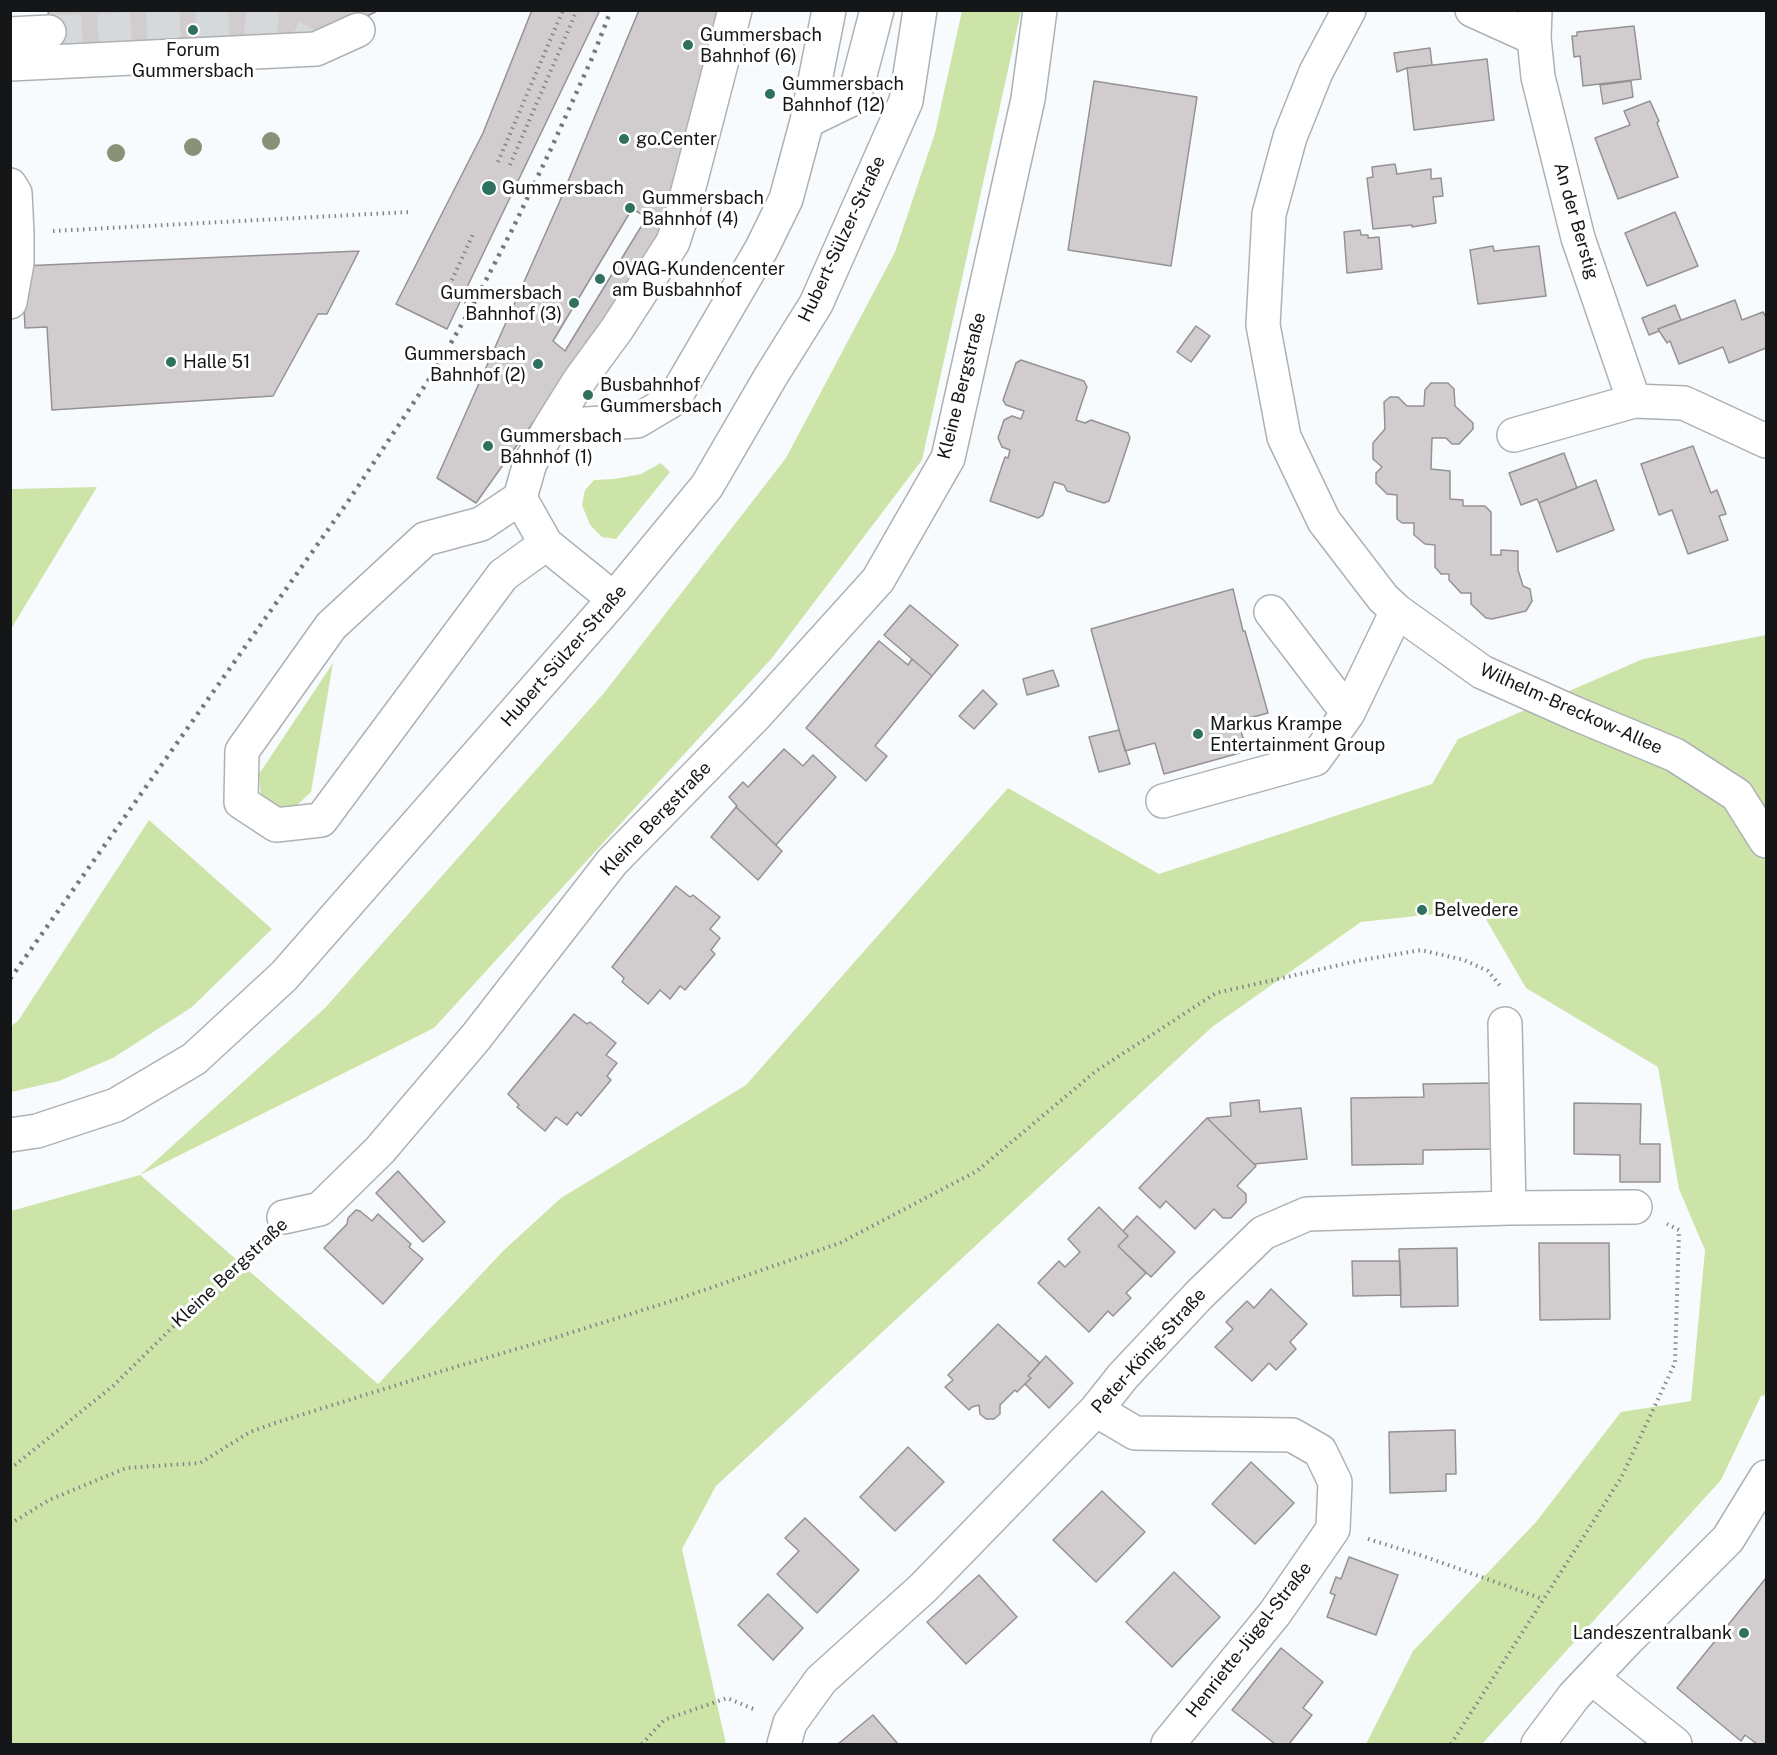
<!DOCTYPE html>
<meta charset="utf-8">
<style>
body{margin:0}
#map{position:relative;width:1777px;height:1755px;overflow:hidden;background:#f8fbfe;font-family:"Public Sans",sans-serif}
canvas{display:block}
.frame{position:absolute;inset:0;border:12px solid #151617;pointer-events:none}
</style>
<div id="map">
<canvas width="1777" height="1755"></canvas>
<div class="frame"></div>
</div>
<script>
const ctx = document.querySelector('canvas').getContext('2d');
ctx.lineJoin = 'round';
function fill(path, color) { ctx.fillStyle = color; ctx.fill(path, 'evenodd'); }
const toPath = rows => new Path2D(rows.map(r => 'M' + r).join(''));
function strokePath(path, color, width, dash) { ctx.strokeStyle = color; ctx.lineWidth = width; ctx.lineCap = dash ? 'butt' : 'round'; ctx.setLineDash(dash || []); ctx.stroke(path); }
function drawText(font, color, halo, rows, align = 'center') {
  ctx.font = font + ' "Public Sans",sans-serif'; ctx.lineWidth = 6; ctx.setLineDash([]); ctx.textBaseline = 'middle'; ctx.strokeStyle = halo; ctx.fillStyle = color; for (const [text, x, y, turn = 0] of rows) {
    ctx.save(); ctx.translate(x, y); ctx.rotate((+turn || 0) * Math.PI / 180); ctx.textAlign = isNaN(turn) ? turn : align; if (halo) ctx.strokeText(text, 0, 0); ctx.fillText(text, 0, 0); ctx.restore();
  }
}
fill(toPath([
 [962,11,1021,11,922,460,772,658,434,1028,140,1175,378,1384,504,1250,561,1198,746,1085,1008,788,1159,874,1432,784,1458,739,1643,659,1766,635,1766,1395,1761,1396,1721,1480,1482,1744,1366,1744,1413,1651,1536,1522,1621,1412,1691,1401,1705,1250,1679,1189,1658,1067,1526,988,1480,909,1361,922,1212,1027,716,1486,682,1549,726,1744,11,1744,11,1211,140,1175,325,1008,604,693,786,458,895,252,935,133],
 [661,463,670,472,616,539,602,537,590,525,582,505,585,490,594,480,614,479,641,474],
 [97,487,11,629,11,489],
 [333,663,311,792,295,807,273,808,261,798,259,774],
 [149,820,272,929,192,1007,113,1058,59,1081,11,1092,11,1026,18,1021]
]), '#cde4a9');
const building = toPath([
 [48,10,379,10,344,28,315,36,51,51,48,10],
 [532,10,600,10,447,329,396,304,483,133,532,10],
 [639,10,722,10,661,242,476,503,437,478,559,203,639,10],
 [1634,26,1641,79,1583,86,1580,56,1574,57,1572,36,1577,36,1577,32,1634,26],
 [1430,48,1432,65,1407,68,1397,72,1394,53,1430,48],
 [1487,59,1494,120,1414,130,1407,68,1487,59],
 [1094,81,1197,97,1171,266,1068,250,1094,81],
 [1631,81,1633,97,1603,104,1600,85,1631,81],
 [1650,101,1659,121,1657,123,1678,177,1618,199,1595,138,1630,125,1624,111,1650,101],
 [1395,164,1397,174,1431,169,1431,179,1441,178,1443,196,1433,197,1436,223,1412,227,1412,225,1373,229,1367,178,1373,177,1372,167,1395,164],
 [632,209,647,217,565,351,553,341,632,209],
 [1675,212,1698,266,1647,286,1625,233,1675,212],
 [1360,230,1361,235,1368,235,1368,238,1379,237,1382,269,1347,273,1344,232,1360,230],
 [1493,246,1494,251,1539,246,1546,296,1478,304,1470,250,1493,246],
 [359,251,327,314,318,314,273,396,52,410,47,327,25,328,22,266,359,251],
 [1735,300,1742,320,1763,312,1766,317,1766,348,1729,363,1723,347,1679,364,1670,341,1667,343,1658,329,1735,300],
 [1675,305,1681,320,1658,329,1659,331,1649,335,1642,318,1675,305],
 [1196,326,1210,336,1191,362,1177,352,1196,326],
 [1021,360,1084,381,1087,387,1076,420,1085,423,1091,420,1128,433,1130,438,1109,501,1104,503,1067,491,1064,485,1054,482,1043,515,1038,518,990,501,1005,457,1008,458,1010,450,1002,447,998,438,1004,420,1012,416,1021,419,1024,411,1006,405,1003,400,1016,363,1021,360],
 [1431,383,1448,383,1454,389,1455,406,1473,423,1473,429,1459,444,1452,444,1446,438,1432,438,1431,469,1450,471,1450,499,1463,500,1463,506,1485,506,1491,512,1491,555,1501,555,1501,550,1518,551,1518,570,1523,586,1530,589,1532,601,1526,611,1492,619,1486,618,1471,604,1471,593,1461,593,1449,580,1449,574,1441,574,1435,567,1435,545,1425,544,1414,535,1414,523,1402,523,1397,519,1397,495,1387,494,1376,483,1376,473,1382,467,1373,459,1373,443,1385,429,1384,402,1390,397,1398,397,1407,406,1424,406,1425,390,1431,383],
 [1693,446,1711,493,1717,490,1726,514,1719,516,1728,540,1688,554,1672,510,1659,515,1641,464,1693,446],
 [1564,453,1577,488,1539,503,1537,499,1521,505,1509,473,1564,453],
 [1596,480,1614,530,1557,552,1539,503,1596,480],
 [1233,589,1243,631,1245,631,1268,713,1238,721,1247,751,1164,774,1155,743,1125,751,1091,629,1233,589],
 [910,605,958,645,932,676,884,635,910,605],
 [879,641,908,665,912,659,932,676,875,746,887,756,866,781,806,728,879,641],
 [1053,670,1059,686,1027,695,1023,679,1053,670],
 [983,690,997,704,974,729,959,716,983,690],
 [1119,730,1130,764,1099,772,1089,737,1119,730],
 [784,749,803,766,813,755,836,777,776,845,736,807,737,806,729,797,743,782,748,787,784,749],
 [736,807,782,851,758,880,711,837,736,807],
 [676,886,690,897,693,895,720,917,710,929,720,938,711,950,715,954,685,990,680,986,670,999,660,990,648,1004,622,982,624,978,612,967,676,886],
 [574,1014,587,1024,590,1022,616,1043,606,1055,617,1063,607,1076,611,1080,581,1116,577,1112,567,1125,556,1117,545,1131,517,1107,519,1105,508,1094,574,1014],
 [1490,1083,1491,1149,1423,1150,1423,1164,1352,1165,1351,1098,1424,1097,1423,1084,1490,1083],
 [1259,1100,1260,1112,1301,1108,1307,1159,1254,1164,1207,1118,1231,1116,1230,1103,1259,1100],
 [1574,1103,1641,1104,1640,1144,1660,1144,1660,1182,1620,1182,1620,1155,1574,1154,1574,1103],
 [1207,1118,1256,1166,1237,1186,1246,1194,1246,1202,1231,1218,1223,1218,1214,1209,1195,1229,1166,1201,1160,1208,1139,1188,1207,1118],
 [398,1171,445,1222,423,1242,376,1193,398,1171],
 [1099,1207,1128,1236,1118,1246,1146,1273,1126,1293,1131,1298,1113,1316,1108,1311,1089,1332,1038,1283,1059,1261,1065,1267,1080,1252,1068,1239,1099,1207],
 [356,1210,360,1211,372,1221,378,1214,411,1244,409,1247,423,1259,383,1304,324,1248,347,1224,348,1218,356,1210],
 [1137,1216,1175,1252,1151,1277,1118,1246,1128,1236,1123,1231,1137,1216],
 [1539,1243,1609,1243,1610,1319,1540,1320,1539,1243],
 [1457,1248,1458,1306,1401,1307,1399,1249,1457,1248],
 [1352,1261,1400,1261,1401,1295,1353,1296,1352,1261],
 [1271,1289,1307,1324,1290,1342,1296,1349,1276,1370,1269,1363,1252,1381,1215,1347,1233,1329,1226,1322,1247,1301,1254,1308,1271,1289],
 [998,1324,1040,1363,1028,1376,1031,1378,1017,1392,1015,1390,1000,1405,1000,1414,994,1419,986,1419,980,1414,979,1405,972,1407,969,1410,945,1387,953,1380,948,1375,998,1324],
 [1046,1356,1073,1383,1049,1408,1025,1384,1031,1378,1028,1376,1046,1356],
 [1455,1430,1456,1474,1446,1474,1446,1491,1390,1493,1389,1432,1455,1430],
 [908,1447,944,1482,895,1531,860,1497,908,1447],
 [1251,1462,1294,1503,1255,1544,1212,1504,1251,1462],
 [1102,1491,1145,1532,1096,1582,1053,1540,1102,1491],
 [805,1518,859,1570,817,1613,777,1574,799,1551,785,1538,805,1518],
 [1349,1557,1398,1575,1376,1635,1327,1617,1335,1595,1330,1593,1336,1577,1341,1579,1349,1557],
 [1174,1572,1220,1617,1172,1667,1126,1622,1174,1572],
 [979,1575,1017,1617,966,1664,927,1622,979,1575],
 [1766,1578,1766,1744,1757,1744,1745,1735,1741,1741,1677,1688,1766,1578],
 [768,1594,803,1628,773,1660,738,1625,768,1594],
 [1281,1648,1323,1682,1303,1708,1312,1715,1289,1744,1275,1744,1232,1710,1281,1648],
 [873,1715,898,1744,838,1744,873,1715]
]);
fill(building, '#d1cdce');
strokePath(building, '#969193', 1.5);
strokePath(toPath([
 [49,32,235,25,278,29,316,49]
]), '#d6d9db', 33, [33, 16]);
const minor = toPath([
 [1349,10,1316,72,1290,137,1269,214,1263,325,1284,437,1324,521,1383,598,1397,611,1482,672,1574,713,1675,755,1737,795,1766,841],
 [1472,10,1534,38],
 [10,34,49,32],
 [10,64,316,49,358,30],
 [807,121,854,98,877,10],
 [10,185,15,193,17,233,17,263,10,302],
 [1634,401,1684,403,1766,441],
 [551,426,637,421,674,399,762,248,786,199,807,121,829,10],
 [1514,435,1634,401,1578,238,1538,77,1534,38,1535,10],
 [520,498,481,524,425,539,331,626,242,751,241,802,276,825,321,820,503,575,546,544],
 [614,599,546,544,520,498,530,463,551,426,579,381,617,329,673,242,682,214,735,10],
 [1271,612,1348,713,1397,611],
 [1163,801,1315,759,1348,713],
 [1505,1024,1509,1208],
 [10,1135,37,1131,116,1105,194,1059,284,976,614,599,707,486,771,376,816,304,906,101,920,10],
 [284,1217,320,1209,380,1150,476,1037,612,862,756,715,878,580,948,458,1028,99,1040,10],
 [1096,1410,1135,1433,1292,1435,1320,1451,1335,1482,1333,1529,1275,1613,1168,1744],
 [1592,1678,1675,1744],
 [784,1744,790,1723,821,1680,923,1588,1096,1410,1123,1376,1199,1295,1263,1233,1307,1214,1509,1208,1635,1207],
 [1538,1744,1574,1696,1628,1639,1728,1539,1766,1477]
]);
strokePath(minor, '#aeb1b3', 36);
strokePath(toPath([
 [498,162,563,10],
 [510,165,577,10],
 [53,231,409,212],
 [466,302,446,293,474,232],
 [10,1469,113,1386,260,1241],
 [10,1524,49,1500,126,1468,200,1463,250,1432,275,1423,442,1371,554,1338,681,1298,840,1243,977,1171,1096,1071,1216,993,1357,961,1421,950,1464,960,1488,971,1502,988],
 [1368,1539,1423,1556,1543,1599],
 [642,1744,664,1720,727,1698,756,1710],
 [1451,1744,1621,1478,1675,1363,1679,1230,1667,1224]
]), '#838587', 4, [1.5, 4.5]);
strokePath(minor, '#fff', 33);
strokePath(toPath([
 [10,979,349,500,434,372,473,305,512,230,550,151,593,56,611,10]
]), '#77787a', 4.5, [3, 6]);
ctx.fillStyle = '#889276';
for (const [x, y] of [
 [271,141],
 [193,147],
 [116,153]
]) { ctx.beginPath(); ctx.arc(x, y, 9, 0, 2 * Math.PI); ctx.fill(); }
for (const [x, y, r, color] of [
 [193,30,6,"#30705e"],
 [688,45,6,"#30705e"],
 [770,94,6,"#30705e"],
 [624,139,6,"#30705e"],
 [489,188,8,"#30705e"],
 [630,208,6,"#30705e"],
 [600,279,6,"#30705e"],
 [574,303,6,"#30705e"],
 [171,362,6,"#30705e"],
 [538,364,6,"#30705e"],
 [588,395,6,"#30705e"],
 [488,446,6,"#30705e"],
 [1198,734,6,"#30705e"],
 [1422,910,6,"#30705e"],
 [1744,1633,6,"#30705e"]
]) { const dot = new Path2D(); dot.arc(x, y, r, 0, 2 * Math.PI); ctx.fillStyle = color; ctx.fill(dot); strokePath(dot, '#fff', 2); }
drawText('18px', '#151617', '#fff', [
 ["Gummersbach",700,35],
 ["Bahnhof (6)",700,56],
 ["Forum",193,50,"center"],
 ["Gummersbach",193,71,"center"],
 ["Gummersbach",782,84],
 ["Bahnhof (12)",782,105],
 ["go.Center",636,139],
 ["Gummersbach",502,188],
 ["Gummersbach",642,198],
 ["Bahnhof (4)",642,219],
 ["OVAG-Kundencenter",612,269],
 ["am Busbahnhof",612,290],
 ["Gummersbach",562,293,"right"],
 ["Bahnhof (3)",562,314,"right"],
 ["Gummersbach",526,354,"right"],
 ["Bahnhof (2)",526,375,"right"],
 ["Halle 51",183,362],
 ["Busbahnhof",600,385],
 ["Gummersbach",600,406],
 ["Gummersbach",500,436],
 ["Bahnhof (1)",500,457],
 ["Markus Krampe",1210,724],
 ["Entertainment Group",1210,745],
 ["Belvedere",1434,910],
 ["Landeszentralbank",1732,1633,"right"]
], 'left');
drawText('18px', '#151617', '#fff', [
 ["An der Berstig",1576,221,74],
 ["Hubert-Sülzer-Straße",842,239,-65],
 ["Kleine Bergstraße",962,386,-76],
 ["Hubert-Sülzer-Straße",564,656,-49],
 ["Wilhelm-Breckow-Allee",1571,709,24],
 ["Kleine Bergstraße",656,819,-46],
 ["Kleine Bergstraße",230,1273,-43],
 ["Peter-König-Straße",1149,1351,-48],
 ["Henriette-Jügel-Straße",1249,1640,-52]
]);
</script>
